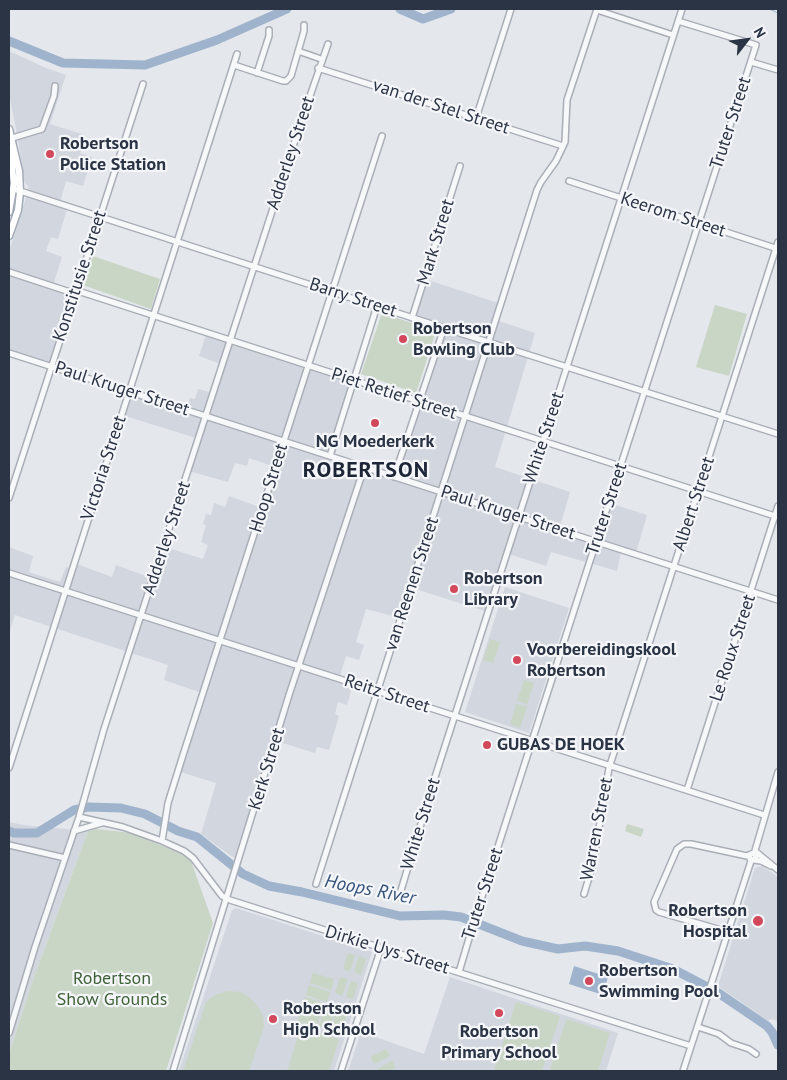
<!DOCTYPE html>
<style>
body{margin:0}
#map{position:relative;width:787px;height:1080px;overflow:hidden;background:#e4e7ec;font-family:"PT Sans",sans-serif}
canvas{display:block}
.frame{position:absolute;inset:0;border:10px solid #2b3445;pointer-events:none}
.north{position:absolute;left:722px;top:15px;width:50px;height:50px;-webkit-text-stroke:4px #f4f6f9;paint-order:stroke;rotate:60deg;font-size:14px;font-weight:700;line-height:20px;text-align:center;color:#2b3445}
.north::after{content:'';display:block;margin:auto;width:18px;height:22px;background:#2b3445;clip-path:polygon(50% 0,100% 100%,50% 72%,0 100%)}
</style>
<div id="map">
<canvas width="787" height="1080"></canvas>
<div class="frame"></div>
<div class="north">N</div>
</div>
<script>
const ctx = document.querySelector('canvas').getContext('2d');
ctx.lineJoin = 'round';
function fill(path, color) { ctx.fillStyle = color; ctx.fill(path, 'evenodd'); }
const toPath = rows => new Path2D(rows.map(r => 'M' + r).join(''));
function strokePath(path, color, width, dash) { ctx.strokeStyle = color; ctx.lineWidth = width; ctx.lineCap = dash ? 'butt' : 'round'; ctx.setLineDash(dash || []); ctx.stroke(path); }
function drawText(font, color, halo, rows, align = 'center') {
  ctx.font = font + ' "PT Sans",sans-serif'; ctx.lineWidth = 4.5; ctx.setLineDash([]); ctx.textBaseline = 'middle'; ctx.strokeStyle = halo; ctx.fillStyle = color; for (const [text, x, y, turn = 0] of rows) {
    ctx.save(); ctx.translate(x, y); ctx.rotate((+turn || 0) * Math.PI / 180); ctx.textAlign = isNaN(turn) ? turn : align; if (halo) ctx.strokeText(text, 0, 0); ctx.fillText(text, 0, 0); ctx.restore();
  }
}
fill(toPath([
 [9,51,46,68,66,75,50,124,85,135,80,153,92,157,83,186,66,181,60,203,68,206,58,239,51,237,46,251,62,257,53,285,73,292,50,366,9,353,9,252,29,188,24,181,18,139,9,94],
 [425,279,501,304,496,320,535,333,495,467,570,492,559,530,596,542,609,503,647,515,635,556,621,552,617,571,551,552,546,566,506,553,488,612,412,588,400,618,366,609,356,642,364,645,359,660,346,656,339,679,353,684,347,705,338,702,335,714,339,716,329,750,317,747,315,753,276,741,240,859,231,856,201,834,216,783,177,771,202,693,164,680,168,665,15,615,9,633,9,547,33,556,29,572,60,582,66,567,72,569,74,563,112,577,116,565,154,579,165,547,203,559,208,545,201,542,206,525,203,524,206,514,211,515,214,503,225,507,229,496,262,508,275,467,249,458,247,466,235,463,228,482,189,471,199,439,122,415,129,393,186,411,190,398,195,399,198,389,213,393,223,365,199,356,206,335,354,384,331,456,397,477,444,329,412,318],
 [505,587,569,608,529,733,465,712],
 [9,822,23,825,88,831,32,983,9,1054],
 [762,866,778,877,778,1021,771,1019,768,1021,718,986,755,868],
 [236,908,372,952,334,1071,179,1071,232,910],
 [450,977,618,1033,606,1071,348,1071,361,1032,424,1054]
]), '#d2d6de');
fill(toPath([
 [93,256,160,279,151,309,83,285],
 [715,305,747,314,729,376,696,367],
 [382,313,436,331,416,393,361,374],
 [490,639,500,642,493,663,483,660],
 [524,680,534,683,527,704,517,701],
 [516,704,527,707,520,728,510,724],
 [627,824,644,829,641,837,625,831],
 [96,829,133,833,190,858,213,923,166,1071,9,1071,9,1054,32,983,88,831],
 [348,953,355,955,350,971,343,969],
 [359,956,366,959,361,975,354,972],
 [313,973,334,979,331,990,310,983],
 [340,977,348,979,342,996,335,993],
 [351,981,358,983,353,999,346,997],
 [309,985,330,992,327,1002,306,995],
 [228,991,240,992,248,996,256,1004,263,1016,264,1027,249,1071,183,1071,206,1002,215,995],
 [305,997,324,1003,316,1029,305,1025,305,1023,302,1022,301,1024,297,1023],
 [516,1002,560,1016,542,1071,494,1071],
 [325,1005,336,1008,330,1029,319,1026],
 [337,1009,348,1012,341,1033,331,1030],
 [566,1019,610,1033,598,1071,550,1071],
 [301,1027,339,1039,329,1071,287,1071],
 [386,1049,390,1056,374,1064,371,1057],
 [392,1061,396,1068,389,1071,378,1071,377,1069]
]), '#c9d6c5');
fill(toPath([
 [574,966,608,977,603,995,569,984]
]), '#9fb4cc');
strokePath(toPath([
 [769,9,778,13]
]), '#9fb4cc', 1);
strokePath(toPath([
 [400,9,423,19,451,9],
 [9,41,63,63,145,65,217,40,287,9],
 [9,831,14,833,37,833,74,810,88,807,121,808,145,814,178,831,197,837,243,874,269,886,302,892,400,916,444,915,461,917,522,941,558,949,585,946,618,951,673,969,717,992,767,1026,772,1032,778,1045]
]), '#9fb4cc', 9);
const minor = toPath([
 [597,10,673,35],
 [298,51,321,59],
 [751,62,778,70],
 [234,65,283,81,286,81,291,76,304,31,304,25],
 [318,68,563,146],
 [257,73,269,36,269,30],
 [476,118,511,9],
 [9,139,42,129,54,96,55,86],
 [569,181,778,249],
 [14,189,444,328,778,434],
 [9,272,70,292,81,292,778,517],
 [412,318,460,166],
 [9,353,778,600],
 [330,456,377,306],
 [394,477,444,328],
 [9,498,143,84],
 [9,573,764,815],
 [9,768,237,54],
 [687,790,778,506],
 [79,817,123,827,162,841,184,851,193,858,222,896,230,900,691,1046],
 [74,831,102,823],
 [162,841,168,803,183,755,382,136],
 [9,845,65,858],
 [755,851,778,870],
 [754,854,778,772],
 [754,860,761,861,771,866],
 [316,884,537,190,541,182,556,161,565,142,567,100,597,9],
 [584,894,593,864,609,768,778,242],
 [399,897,436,774,682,9],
 [728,932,659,912,656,910,654,902,677,849,684,844,691,844,747,856,753,853,755,855,756,858,751,861,749,856],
 [459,972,476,915,756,45,678,21],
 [698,1027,719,1034,731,1043,749,1049,756,1054],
 [9,1033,35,947,79,817,104,729,301,122,328,44],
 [173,1071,289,695,364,468],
 [341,1071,381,948],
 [683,1071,751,861]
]);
const major = toPath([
 [9,129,19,171,20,192,18,210,9,236],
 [9,146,14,183,9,212]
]);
strokePath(minor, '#a9aeb7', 8);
strokePath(major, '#a3abb8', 9);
strokePath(minor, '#f7f8fa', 5);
strokePath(major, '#fff', 6);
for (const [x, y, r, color] of [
 [50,154,5,"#d1495b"],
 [403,339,5,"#d1495b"],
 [375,423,5,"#d1495b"],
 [454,589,5,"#d1495b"],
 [517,660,5,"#d1495b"],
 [487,745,5,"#d1495b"],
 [758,921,6,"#d1495b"],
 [589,981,5,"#d1495b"],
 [499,1013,5,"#d1495b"],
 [273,1019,5,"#d1495b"]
]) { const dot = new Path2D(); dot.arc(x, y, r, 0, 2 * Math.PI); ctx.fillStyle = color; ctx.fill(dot); strokePath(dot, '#f4f6f9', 2); }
drawText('18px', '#2b3445', '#f4f6f9', [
 ["van der Stel Street",441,107,18],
 ["Truter Street",731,123,-72],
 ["Adderley Street",291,153,-72],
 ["Keerom Street",673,215,18],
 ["Mark Street",436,242,-73],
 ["Konstitusie Street",80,276,-72],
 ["Barry Street",353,298,18],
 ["Paul Kruger Street",122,389,18],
 ["Piet Retief Street",394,394,18],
 ["White Street",544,438,-72],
 ["Victoria Street",104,468,-72],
 ["Hoop Street",269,488,-73],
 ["Albert Street",694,504,-72],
 ["Truter Street",607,509,-72],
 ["Paul Kruger Street",508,513,18],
 ["Adderley Street",167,538,-72],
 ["van Reenen Street",412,584,-72],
 ["Le Roux Street",733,648,-72],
 ["Reitz Street",387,694,18],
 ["Kerk Street",267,769,-73],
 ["White Street",421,824,-73],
 ["Warren Street",597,829,-79],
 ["Truter Street",483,894,-72],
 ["Dirkie Uys Street",387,950,17]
]);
drawText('bold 18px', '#2b3445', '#f4f6f9', [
 ["Robertson",60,144],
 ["Police Station",60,165],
 ["Robertson",413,329],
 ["Bowling Club",413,350],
 ["NG Moederkerk",375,442,"center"],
 ["Robertson",464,579],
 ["Library",464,600],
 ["Voorbereidingskool",527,650],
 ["Robertson",527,671],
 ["GUBAS DE HOEK",497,745],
 ["Robertson",747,911,"right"],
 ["Hospital",747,932,"right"],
 ["Robertson",599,971],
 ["Swimming Pool",599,992],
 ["Robertson",283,1009],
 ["High School",283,1030],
 ["Robertson",499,1032,"center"],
 ["Primary School",499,1053,"center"]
], 'left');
drawText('18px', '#3f6138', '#f4f6f9', [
 ["Robertson",112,979],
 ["Show Grounds",112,1000]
]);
drawText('italic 19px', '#34527a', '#f4f6f9', [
 ["Hoops River",370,890,11]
]);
ctx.letterSpacing = '1px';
drawText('bold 22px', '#1d2536', '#f4f6f9', [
 ["ROBERTSON",366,471]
]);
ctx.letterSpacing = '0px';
</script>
